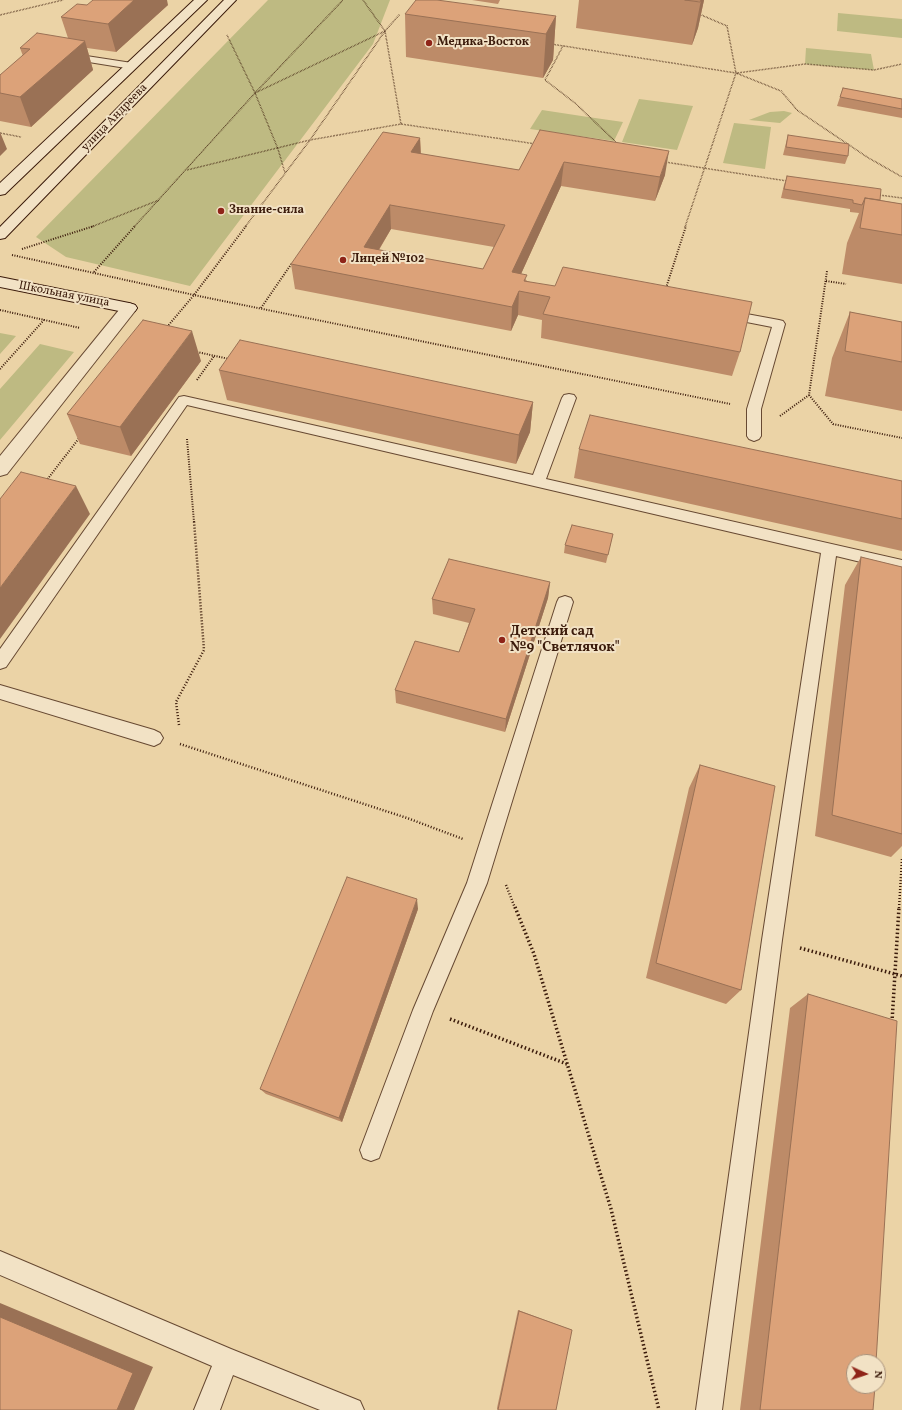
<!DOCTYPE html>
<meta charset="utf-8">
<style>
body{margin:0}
#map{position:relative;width:902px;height:1410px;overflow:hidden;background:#ebd3a6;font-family:Vollkorn,serif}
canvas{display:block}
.north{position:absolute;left:846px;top:1354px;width:40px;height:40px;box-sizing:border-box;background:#f2e2c5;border:1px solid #a9927b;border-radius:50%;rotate:93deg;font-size:11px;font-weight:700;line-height:16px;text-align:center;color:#3b1b0b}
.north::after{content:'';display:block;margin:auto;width:14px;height:18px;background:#8f2418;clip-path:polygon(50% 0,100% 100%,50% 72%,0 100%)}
</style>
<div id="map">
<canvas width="902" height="1410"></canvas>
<div class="north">N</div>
</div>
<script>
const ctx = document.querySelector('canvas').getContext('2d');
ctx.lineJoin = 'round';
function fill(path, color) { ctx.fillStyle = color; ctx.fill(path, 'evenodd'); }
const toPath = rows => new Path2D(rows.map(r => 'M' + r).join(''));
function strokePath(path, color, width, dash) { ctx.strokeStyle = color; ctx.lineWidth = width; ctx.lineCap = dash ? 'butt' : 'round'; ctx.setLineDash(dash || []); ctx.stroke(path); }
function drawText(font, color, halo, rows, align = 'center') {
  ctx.font = font + ' Vollkorn,serif'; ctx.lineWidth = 4; ctx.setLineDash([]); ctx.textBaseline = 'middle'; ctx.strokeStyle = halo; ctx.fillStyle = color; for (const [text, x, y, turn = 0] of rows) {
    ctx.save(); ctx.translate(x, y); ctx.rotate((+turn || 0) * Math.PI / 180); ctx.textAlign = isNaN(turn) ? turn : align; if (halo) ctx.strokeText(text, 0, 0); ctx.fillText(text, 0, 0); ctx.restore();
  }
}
fill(toPath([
 [268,0,390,0,373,44,190,286,66,257,36,237],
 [838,13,902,19,902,38,837,31],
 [806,48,871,54,874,70,805,64],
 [639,99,693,106,677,150,622,142],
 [542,110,588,117,623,122,614,141,530,129],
 [784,111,792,113,780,123,749,120,770,112],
 [734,123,771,127,765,169,723,163],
 [0,333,16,336,0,354],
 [40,344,74,352,0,440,0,389]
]), '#beba82');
const lane = toPath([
 [67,53,132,63,137,66,132,69,64,58,62,56,64,54,67,53],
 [725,310,779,320,783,321,785,324,761,409,761,436,759,439,754,441,749,439,747,436,747,409,772,327,721,317,719,314,721,311,725,310],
 [569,394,574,395,576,398,546,479,902,560,902,572,836,556,782,940,722,1410,696,1410,762,940,821,553,187,405,6,667,0,669,0,649,179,397,184,396,533,475,562,398,564,395,569,394],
 [565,596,571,598,573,602,487,883,433,1011,379,1158,371,1161,363,1158,360,1150,413,1010,467,883,557,602,559,598,565,596],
 [0,685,154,730,160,733,163,738,160,743,154,746,0,699,0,685],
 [0,1251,231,1349,360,1401,364,1410,320,1410,233,1375,220,1410,194,1410,212,1366,0,1275,0,1251]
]);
const street = toPath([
 [129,303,135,305,137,308,135,311,7,474,0,476,0,456,123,305,129,303]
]);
const secondary = toPath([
 [194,0,207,0,5,194,0,195,0,183,194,0],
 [224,0,236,0,5,238,0,239,0,227,224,0],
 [0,277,129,303,135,305,137,308,135,311,129,313,0,287,0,277]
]);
strokePath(lane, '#674932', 2);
strokePath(street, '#674932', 2);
strokePath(secondary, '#3b1b0b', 2);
strokePath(toPath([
 [363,0,385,31],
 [0,15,63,0],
 [227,35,255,93,278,149,285,173],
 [551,44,736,73,781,91,797,110,867,157,902,177],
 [563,46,545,80,575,103,618,144],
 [737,73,805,64,874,70,902,64],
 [401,124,536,144],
 [0,133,21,137],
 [665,162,787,181],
 [187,170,310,140,401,124,385,31,400,14],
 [879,195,902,198],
 [91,227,159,200],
 [134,227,255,93,343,0],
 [245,227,310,140,385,31,255,93],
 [685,227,736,73,727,26,699,14]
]), '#3b1b0b', 1.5, [0.5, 1]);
strokePath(toPath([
 [22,249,94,226],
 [12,255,194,295,730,404],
 [94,272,135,226],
 [826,281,846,284],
 [666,288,686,226],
 [261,308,292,263],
 [0,310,80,328],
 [167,327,194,295,246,226],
 [197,352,229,359],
 [0,369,44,320],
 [197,380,214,356],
 [809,395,833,424,902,438],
 [780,416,809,395,827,271],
 [187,439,194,522],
 [46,481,80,437]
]), '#3b1b0b', 2, [1, 1.5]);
strokePath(toPath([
 [179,725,176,702,204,650,194,521],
 [180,744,407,818,463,839],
 [506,885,515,908],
 [899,908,902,859]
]), '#3b1b0b', 2.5, [1, 2]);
strokePath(toPath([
 [515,907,534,954,611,1209,659,1410],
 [800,948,902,976],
 [450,1019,567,1064],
 [892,1022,899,907]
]), '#3b1b0b', 3.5, [1.5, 2.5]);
fill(lane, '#f2e2c5');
fill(street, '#f2e2c5');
fill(secondary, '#f2e2c5');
fill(toPath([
 [472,0,500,0,498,4],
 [579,0,704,0,698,28,692,45,576,28],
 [87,5,168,5,116,52,87,48,93,70,31,127,0,121,0,93,23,56,20,48,68,38,61,17],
 [405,14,556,16,553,60,543,78,406,57],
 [843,88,902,99,902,118,837,106],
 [540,130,665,175,655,201,561,186,521,274,527,281,740,352,732,376,541,338,542,320,518,315,511,331,295,289,291,264,420,138,421,154,519,170],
 [391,229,494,247,483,269,379,250],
 [788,135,848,156,845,164,783,155],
 [787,176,880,200,902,204,902,284,842,274,847,243,859,213,850,212,850,209,781,198,784,185],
 [850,312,902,322,902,411,825,396,832,358],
 [201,361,131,456,80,444,67,414],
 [219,370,533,402,530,432,516,464,227,400],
 [579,449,902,481,902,551,574,478],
 [613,534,606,563,564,553,565,545],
 [861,557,902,567,902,846,891,857,815,836,845,585],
 [550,582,548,598,505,732,396,703,395,690,459,652,469,623,433,614,432,599],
 [700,765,741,990,726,1004,646,978,689,788],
 [418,909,342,1122,266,1094,260,1089],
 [808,994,873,1410,740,1410,790,1008],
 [518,1310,572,1330,497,1410,497,1408]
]), '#bd8b68');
fill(toPath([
 [134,0,167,0,168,5,116,52,108,24],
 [701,0,704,0,698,28,692,45],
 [556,16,553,60,543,78,546,34],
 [85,41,93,70,31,127,20,97],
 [0,132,7,149,0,156],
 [420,138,421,162,411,152],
 [669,151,665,175,655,201,660,177],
 [564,162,561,186,511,296,512,272],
 [390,205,391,229,366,271,364,247],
 [519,291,518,315,511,331,512,307],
 [192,331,201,361,131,456,120,427],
 [533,402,530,432,516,464,519,435],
 [76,486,90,514,0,639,0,588],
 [550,582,548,598,505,732,506,719],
 [417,899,418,909,342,1122,339,1118],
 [0,1303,153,1367,134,1410,117,1410,0,1317]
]), '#9a7155');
const building = toPath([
 [93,0,134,0,108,24,61,17,77,4,87,5,93,0],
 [416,0,437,0,556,16,546,34,405,14,416,0],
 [685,0,701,0,700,2,685,0],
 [37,33,85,41,20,97,0,93,0,75,30,49,20,48,37,33],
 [843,88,902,99,902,109,840,97,843,88],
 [540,130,669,151,660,177,564,162,512,272,527,275,524,281,555,286,563,267,752,302,740,352,543,314,550,297,519,291,512,307,291,264,383,132,420,138,411,152,519,170,540,130],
 [390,205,505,225,483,269,364,247,390,205],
 [788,135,849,144,848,156,786,147,788,135],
 [787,176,881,189,880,200,865,198,862,205,853,203,853,200,784,189,787,176],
 [865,198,902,204,902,235,860,228,865,198],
 [850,312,902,322,902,362,845,351,850,312],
 [143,320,192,331,120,427,67,414,143,320],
 [240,340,533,402,519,435,219,370,240,340],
 [590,415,902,481,902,519,579,449,590,415],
 [21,472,76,486,0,588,0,499,21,472],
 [572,525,613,534,608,555,565,545,572,525],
 [861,557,902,567,902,834,832,815,861,557],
 [449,559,550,582,506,719,395,690,415,641,459,652,475,609,432,599,449,559],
 [700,765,775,786,741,990,656,963,700,765],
 [347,877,417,899,339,1118,260,1089,347,877],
 [808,994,897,1021,876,1362,854,1362,854,1386,875,1386,873,1410,760,1410,808,994],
 [519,1311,572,1330,556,1410,498,1410,519,1311],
 [0,1317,133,1373,117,1410,0,1410,0,1317]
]);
fill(building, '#dca279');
strokePath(building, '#9a7155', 1);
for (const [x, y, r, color] of [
 [429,43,4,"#8f2418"],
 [221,211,4,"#8f2418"],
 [343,260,4,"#8f2418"],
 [502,640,4,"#8f2418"]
]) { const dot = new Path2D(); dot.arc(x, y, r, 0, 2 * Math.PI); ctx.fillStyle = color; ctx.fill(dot); strokePath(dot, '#f2e2c5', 1.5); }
drawText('bold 12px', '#3b1b0b', '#f2e2c5', [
 ["Медика-Восток",437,43],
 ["Знание-сила",229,211],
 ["Лицей №102",351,260]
], 'left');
drawText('12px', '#3b1b0b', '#f2e2c5', [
 ["улица Андреева",115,118,-46],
 ["Школьная улица",64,295,11]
]);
drawText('bold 14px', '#3b1b0b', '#f2e2c5', [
 ["Детский сад",510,632],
 ["№9 \"Светлячок\"",510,648]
], 'left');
</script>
